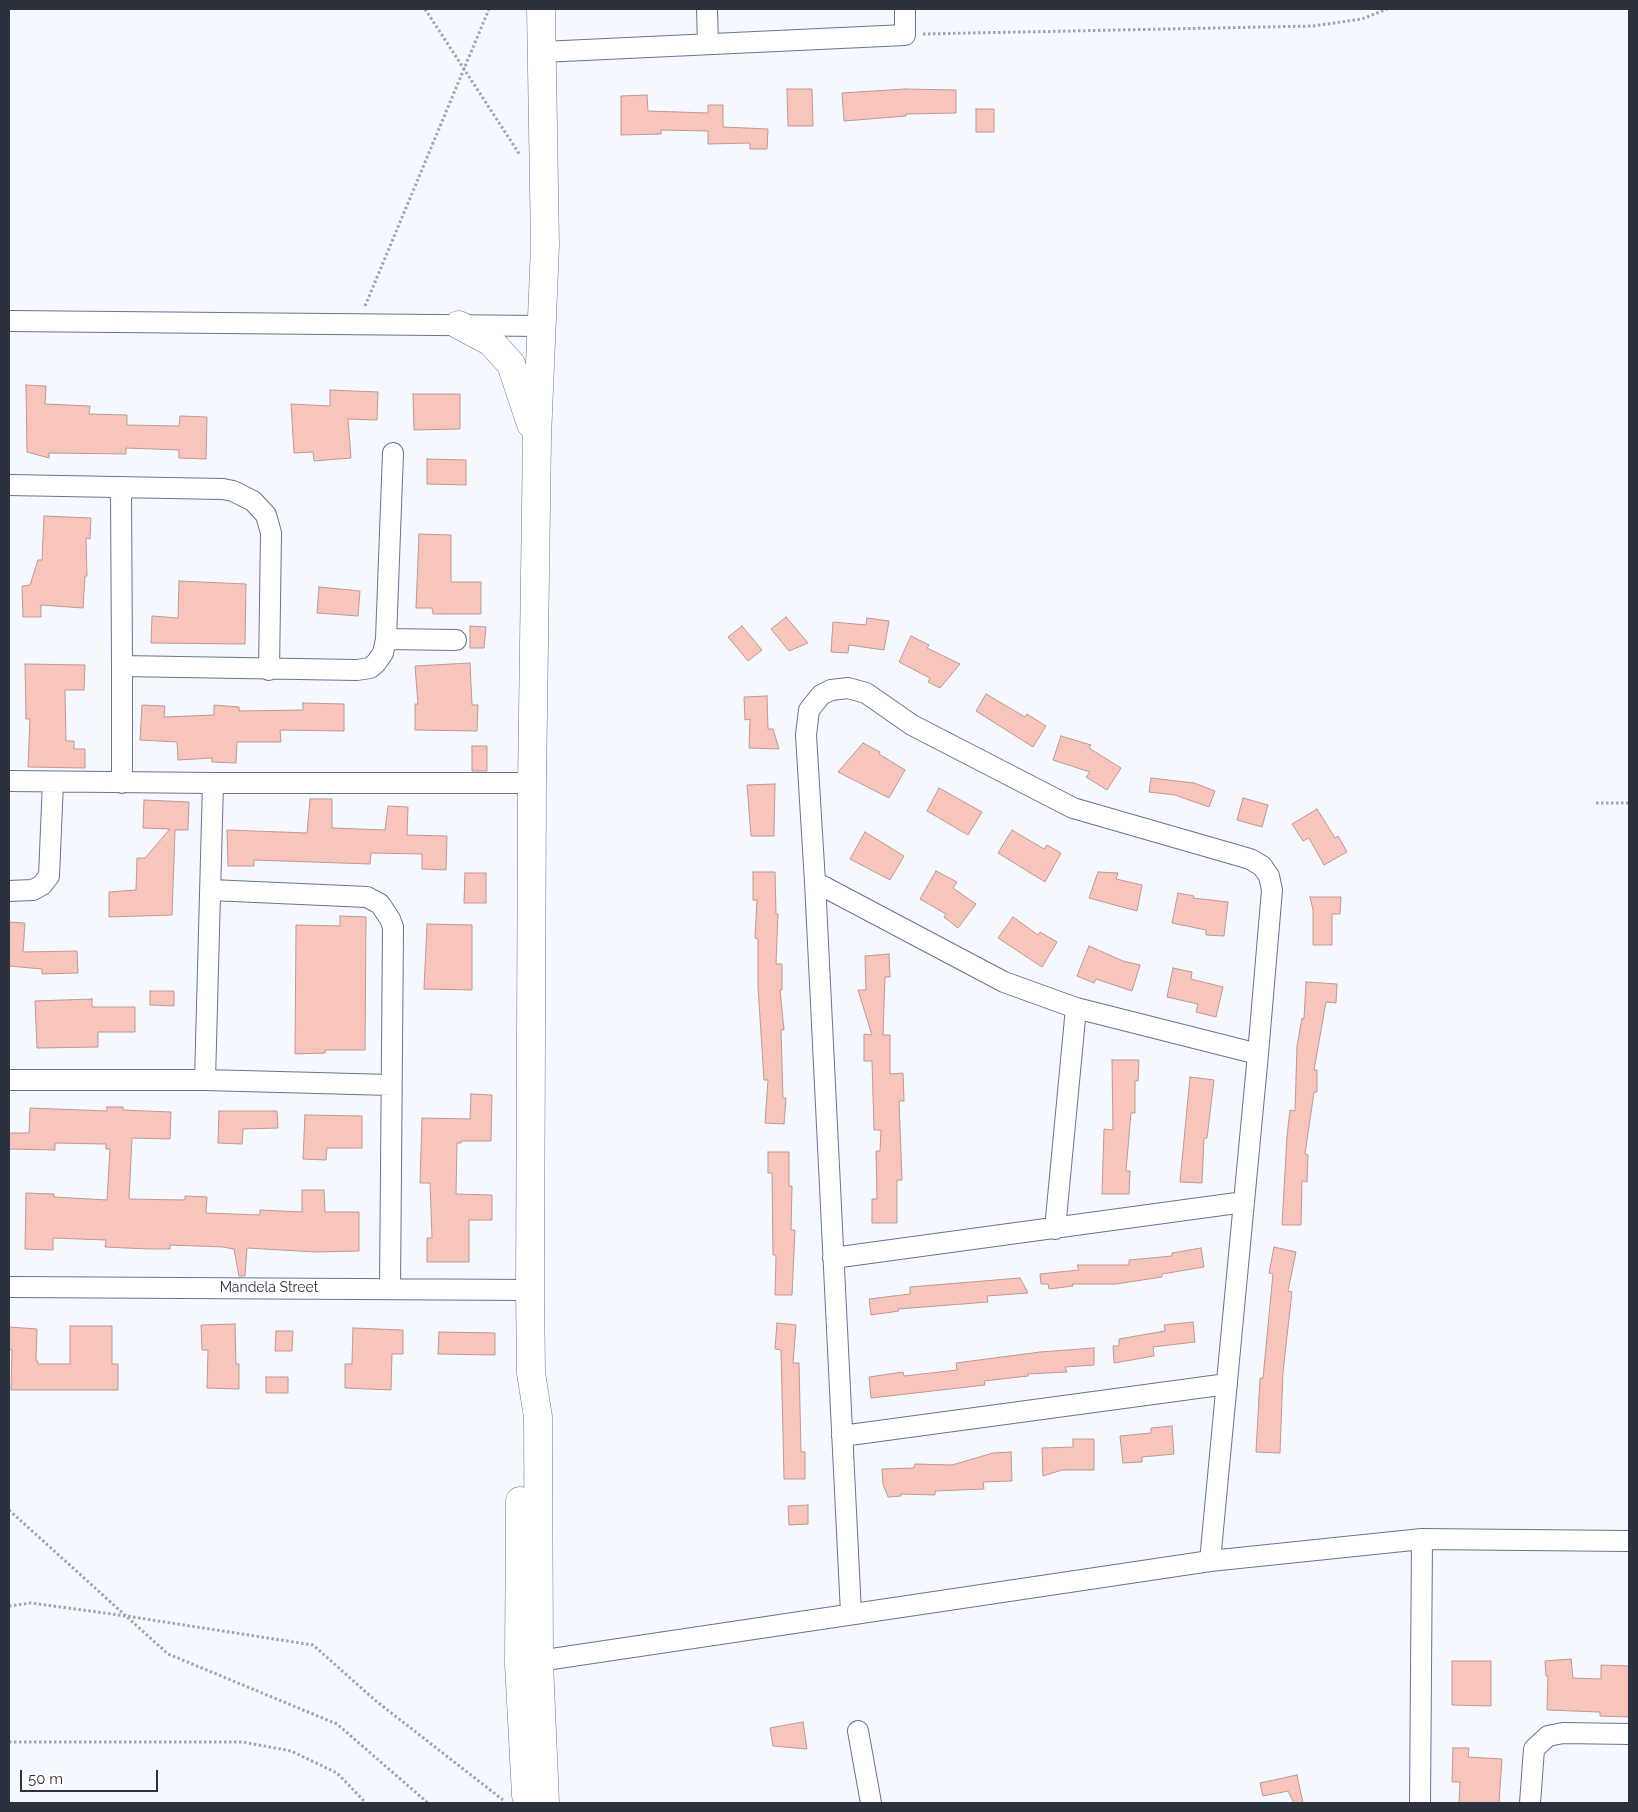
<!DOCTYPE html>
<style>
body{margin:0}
#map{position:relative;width:1638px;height:1812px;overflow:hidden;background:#f5f8ff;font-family:Raleway,sans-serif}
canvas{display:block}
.frame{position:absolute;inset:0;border:10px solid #2c313e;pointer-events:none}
.scale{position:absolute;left:20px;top:1770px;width:138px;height:22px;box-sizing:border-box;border:2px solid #2c313e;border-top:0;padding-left:6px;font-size:15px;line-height:18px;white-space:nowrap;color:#2c313e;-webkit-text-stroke:4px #fff;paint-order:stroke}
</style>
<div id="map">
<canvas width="1638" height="1812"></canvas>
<div class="frame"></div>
<div class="scale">50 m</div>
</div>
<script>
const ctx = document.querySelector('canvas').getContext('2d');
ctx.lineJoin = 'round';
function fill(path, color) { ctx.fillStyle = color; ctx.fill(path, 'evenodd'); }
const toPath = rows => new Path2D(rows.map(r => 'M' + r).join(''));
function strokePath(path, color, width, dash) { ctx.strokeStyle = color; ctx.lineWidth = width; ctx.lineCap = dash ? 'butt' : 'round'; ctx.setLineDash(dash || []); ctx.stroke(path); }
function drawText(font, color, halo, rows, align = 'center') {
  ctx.font = font + ' Raleway,sans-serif'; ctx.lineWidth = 4; ctx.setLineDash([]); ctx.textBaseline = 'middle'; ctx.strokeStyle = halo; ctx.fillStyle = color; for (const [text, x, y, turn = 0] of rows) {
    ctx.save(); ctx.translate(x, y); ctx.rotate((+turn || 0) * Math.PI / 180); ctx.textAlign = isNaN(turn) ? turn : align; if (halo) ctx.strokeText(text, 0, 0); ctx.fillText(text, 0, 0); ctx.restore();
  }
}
const building = toPath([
 [787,89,812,89,813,126,788,126,787,89],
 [905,89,956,90,956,113,906,114,906,116,844,121,842,93,905,89],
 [647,95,648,111,708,113,708,105,723,105,723,127,768,129,767,149,750,149,750,143,708,144,708,131,661,130,661,134,621,135,621,96,647,95],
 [976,109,994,109,994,132,976,132,976,109],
 [26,385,46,386,45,404,90,406,89,414,127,415,127,425,179,426,180,416,207,417,206,459,179,458,179,450,126,448,126,454,49,453,49,458,27,452,26,385],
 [330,390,378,392,377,420,348,419,351,458,314,461,313,452,294,453,291,404,330,406,330,390],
 [413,394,460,394,460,429,414,430,413,394],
 [427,459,466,460,466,485,427,484,427,459],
 [44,516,91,518,90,539,86,538,87,576,85,576,83,608,41,605,41,617,23,617,22,586,30,585,38,560,42,560,44,516],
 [419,534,451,535,451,582,481,582,481,614,433,614,432,608,416,608,419,534],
 [179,581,246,584,245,644,151,643,152,616,178,618,179,581],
 [319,587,360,591,358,616,317,613,319,587],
 [786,617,808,643,789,651,771,629,786,617],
 [867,618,889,621,884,650,849,645,848,653,831,652,833,622,866,625,867,618],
 [470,626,486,627,484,648,470,648,470,626],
 [742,626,762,650,748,661,728,637,742,626],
 [911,636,929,645,927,648,960,664,940,688,928,682,930,678,899,662,911,636],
 [470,663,472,705,478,705,477,731,415,730,415,704,418,704,415,666,470,663],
 [25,664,85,665,84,690,65,690,66,741,74,741,74,749,85,749,85,768,28,767,30,719,26,719,25,664],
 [986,694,1025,717,1027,714,1046,726,1033,747,976,711,986,694],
 [767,696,768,729,773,729,779,749,749,748,750,719,745,720,744,697,767,696],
 [303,703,344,704,344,731,280,730,281,742,237,742,236,763,212,762,212,758,178,760,177,742,140,740,142,705,165,706,164,717,214,715,214,705,239,707,239,711,303,710,303,703],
 [1061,736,1091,745,1089,748,1121,768,1107,790,1086,777,1090,772,1053,760,1061,736],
 [863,743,880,752,879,754,905,770,889,798,838,772,863,743],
 [472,746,487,746,487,771,472,771,472,746],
 [1151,778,1194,783,1215,791,1209,807,1175,795,1149,792,1151,778],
 [775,784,774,836,751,836,747,785,775,784],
 [939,788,982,812,968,835,927,811,939,788],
 [1243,798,1268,805,1262,827,1237,820,1243,798],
 [310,799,332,799,332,828,385,830,388,806,408,807,407,835,447,836,446,870,422,869,422,854,371,853,370,864,254,860,254,866,228,866,227,830,307,833,310,799],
 [144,800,189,802,188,830,175,830,172,915,109,917,109,892,136,890,137,858,145,858,170,829,143,828,144,800],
 [1317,809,1335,838,1338,836,1347,852,1324,865,1309,838,1303,841,1292,824,1317,809],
 [1012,830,1044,849,1047,845,1061,853,1045,882,998,853,1012,830],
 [865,832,904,856,890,880,850,859,865,832],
 [936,871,957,882,953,888,976,904,958,928,944,917,946,914,920,899,936,871],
 [753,872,775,872,776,914,778,914,776,964,782,964,782,990,780,990,784,1030,781,1030,783,1098,786,1098,784,1124,765,1123,768,1080,764,1080,758,987,758,939,755,938,757,900,753,900,753,872],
 [1098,872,1118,873,1116,879,1142,885,1137,911,1089,898,1098,872],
 [465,873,486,873,486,903,464,903,465,873],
 [1178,893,1194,896,1193,898,1228,902,1224,936,1206,935,1206,930,1172,923,1178,893],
 [1310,897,1341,897,1340,914,1332,914,1332,945,1313,945,1313,910,1310,897],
 [340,916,366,917,365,1050,325,1050,325,1053,295,1054,296,925,340,926,340,916],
 [1013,917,1038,935,1040,932,1057,942,1042,967,998,938,1013,917],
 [9,922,25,923,23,952,77,951,78,973,42,974,42,969,9,966,9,922],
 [427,924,472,925,472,990,424,989,427,924],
 [1089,946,1123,961,1140,965,1132,991,1096,979,1094,983,1077,976,1089,946],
 [889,954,890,977,885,977,883,1035,890,1035,890,1074,903,1073,904,1101,899,1101,902,1180,897,1180,897,1223,872,1223,872,1199,877,1199,876,1151,880,1151,881,1130,874,1130,872,1061,864,1061,864,1034,872,1035,858,990,866,990,865,956,889,954],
 [1173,968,1192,972,1191,979,1223,987,1216,1017,1196,1012,1198,1004,1167,997,1173,968],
 [1306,982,1337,984,1336,1003,1326,1002,1314,1070,1317,1070,1317,1092,1314,1092,1305,1154,1308,1155,1307,1182,1302,1181,1301,1225,1282,1225,1287,1136,1290,1110,1295,1111,1297,1046,1302,1018,1304,1019,1306,982],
 [150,991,174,991,174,1006,150,1005,150,991],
 [92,999,92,1007,135,1007,135,1032,98,1032,98,1047,37,1048,35,1001,92,999],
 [1112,1060,1139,1060,1138,1081,1135,1081,1135,1113,1131,1113,1126,1171,1130,1171,1129,1194,1102,1194,1104,1129,1113,1130,1112,1060],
 [1190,1077,1214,1080,1207,1138,1204,1138,1202,1183,1180,1182,1190,1077],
 [471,1094,492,1095,491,1141,461,1141,461,1143,457,1143,456,1194,492,1195,492,1220,469,1220,469,1262,427,1262,427,1238,432,1238,430,1183,420,1183,422,1118,470,1119,471,1094],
 [107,1107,123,1107,123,1110,171,1112,170,1139,132,1138,129,1199,185,1200,185,1196,207,1197,206,1213,260,1215,260,1210,302,1212,302,1190,324,1190,325,1212,359,1212,359,1251,316,1252,247,1248,245,1276,239,1276,234,1249,223,1247,170,1245,170,1249,149,1249,105,1247,106,1240,53,1238,53,1250,25,1249,26,1193,54,1194,54,1197,107,1200,110,1149,106,1149,106,1144,55,1143,55,1150,9,1149,9,1133,29,1133,30,1108,107,1111,107,1107],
 [219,1111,277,1111,278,1128,243,1129,242,1144,218,1143,219,1111],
 [305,1115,362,1116,362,1148,327,1148,326,1160,303,1159,305,1115],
 [768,1152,789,1152,789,1186,792,1186,791,1230,795,1230,792,1295,775,1295,776,1255,773,1255,772,1173,768,1173,768,1152],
 [1274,1247,1296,1252,1288,1291,1292,1292,1283,1372,1280,1453,1256,1452,1260,1378,1263,1378,1273,1274,1269,1273,1274,1247],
 [1201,1248,1204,1267,1162,1274,1162,1277,1116,1284,1072,1284,1073,1286,1049,1289,1048,1284,1041,1284,1040,1274,1079,1270,1077,1265,1129,1265,1129,1260,1172,1256,1172,1253,1201,1248],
 [1020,1278,1028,1293,987,1296,988,1302,898,1309,899,1311,871,1315,869,1299,910,1294,910,1287,1020,1278],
 [1193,1322,1195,1342,1153,1347,1154,1356,1114,1363,1113,1346,1119,1346,1119,1339,1165,1331,1164,1325,1193,1322],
 [777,1323,796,1325,793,1363,799,1363,801,1452,805,1452,805,1479,784,1479,781,1350,775,1349,777,1323],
 [235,1324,236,1364,239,1364,239,1389,207,1388,208,1350,202,1350,201,1325,235,1324],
 [70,1326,112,1326,112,1364,118,1364,118,1390,11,1390,12,1350,9,1350,9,1327,37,1329,36,1361,38,1361,38,1364,70,1364,70,1326],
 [353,1328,403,1330,403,1354,392,1354,391,1390,345,1388,345,1364,352,1364,353,1328],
 [276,1331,293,1331,292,1351,275,1351,276,1331],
 [439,1332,495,1333,495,1355,438,1354,439,1332],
 [1094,1348,1094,1365,1065,1367,1067,1372,1028,1374,1028,1376,984,1381,985,1385,871,1398,869,1377,903,1372,904,1376,957,1370,956,1363,1040,1352,1094,1348],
 [266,1377,288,1377,288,1393,266,1393,266,1377],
 [1172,1426,1174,1454,1142,1457,1142,1462,1123,1463,1120,1436,1151,1433,1151,1428,1172,1426],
 [1073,1439,1094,1439,1094,1470,1062,1470,1043,1476,1042,1448,1073,1447,1073,1439],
 [1011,1452,1012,1481,983,1482,984,1489,935,1491,935,1495,901,1494,901,1496,888,1497,883,1484,882,1469,914,1468,915,1464,952,1465,993,1453,1011,1452],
 [808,1505,808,1524,789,1525,788,1506,808,1505],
 [1571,1659,1573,1678,1601,1679,1601,1665,1629,1666,1629,1717,1600,1716,1600,1712,1547,1710,1548,1676,1546,1676,1545,1661,1571,1659],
 [1452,1661,1491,1661,1491,1706,1452,1705,1452,1661],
 [803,1722,807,1749,773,1746,770,1728,803,1722],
 [1453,1748,1469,1748,1468,1757,1502,1759,1499,1803,1459,1803,1460,1782,1452,1782,1453,1748],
 [1297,1775,1303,1803,1294,1803,1288,1791,1263,1796,1260,1783,1297,1775]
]);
fill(building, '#f8c5bc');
strokePath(building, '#bf9891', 1);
const minor = toPath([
 [707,9,708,43],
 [542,52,905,35,905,9],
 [9,321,542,326],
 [9,485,223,489,233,491,253,501,266,515,271,533,269,670],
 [121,488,122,666,357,670,370,668,376,663,383,653,386,639,393,453],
 [386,639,456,640],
 [122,666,122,783],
 [9,781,213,783,532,783],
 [815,882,1004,982,1076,1008,1258,1054],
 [211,890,367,897,380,904,390,919,393,927,390,1289],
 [9,891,33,890,42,885,49,876,53,782],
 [9,1080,205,1080,391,1085],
 [205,1080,213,783],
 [1055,1229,1076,1008],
 [833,1258,1244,1202],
 [9,1287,530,1290],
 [842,1436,1227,1384],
 [851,1613,815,882,806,735,809,710,821,695,831,690,848,688,866,693,912,725,1073,808,1250,859,1262,866,1269,876,1272,890,1258,1054,1210,1561],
 [525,1663,1210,1561,1422,1539,1629,1541],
 [858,1731,871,1803],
 [1420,1803,1422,1539],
 [1530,1803,1534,1749,1548,1736,1563,1733,1629,1734]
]);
const secondary = toPath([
 [541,9,545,245,537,437,532,783,530,1290,531,1373,538,1417,539,1662,545,1803],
 [459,325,491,342,511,364,531,424],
 [520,1501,519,1664,526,1795]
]);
strokePath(minor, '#687391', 22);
strokePath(secondary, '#687391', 29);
strokePath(toPath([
 [425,9,520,155],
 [923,34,1313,26,1362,19,1387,9],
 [365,306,489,9],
 [1596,803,1629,803],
 [9,1510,126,1616,313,1645,376,1701,503,1800],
 [9,1606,31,1603,126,1616,168,1654,337,1724,428,1803],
 [9,1742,243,1742,291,1751,337,1773,366,1803]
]), '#a1a5af', 3, [2.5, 2.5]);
strokePath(minor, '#fff', 20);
strokePath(secondary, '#fff', 28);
drawText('14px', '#2c313e', '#fff', [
 ["Mandela Street",269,1288]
]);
</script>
